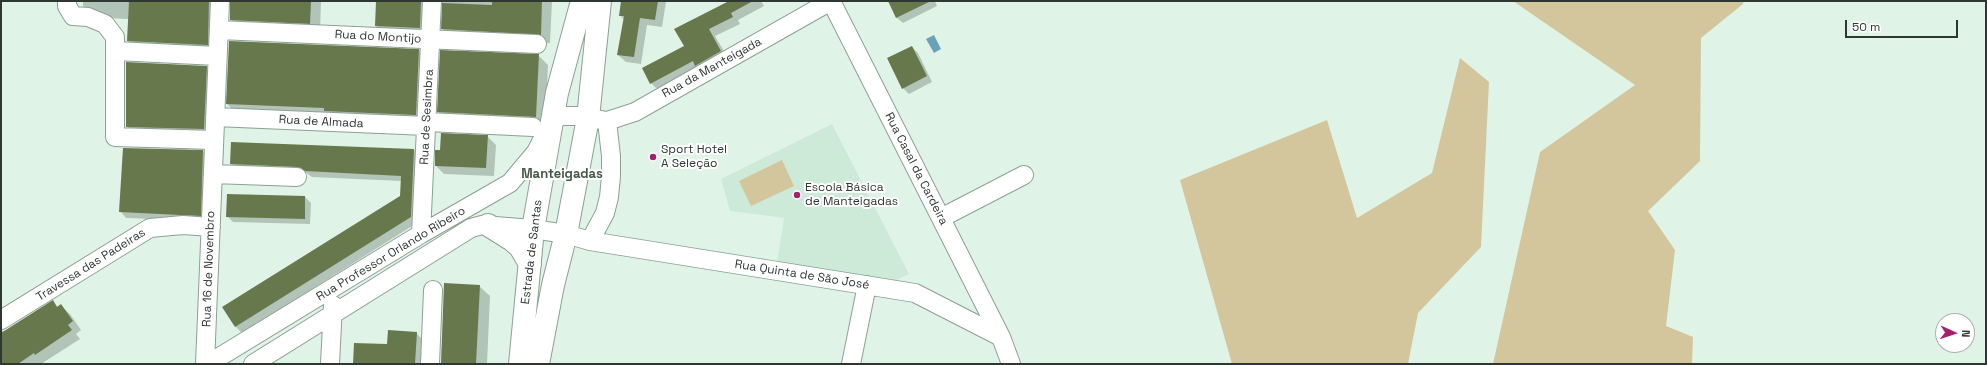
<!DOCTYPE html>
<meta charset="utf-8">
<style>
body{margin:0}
#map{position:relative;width:1987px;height:365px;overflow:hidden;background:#dff4e7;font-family:"Space Grotesk",sans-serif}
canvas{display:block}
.frame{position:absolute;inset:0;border:2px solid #2f3732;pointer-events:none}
.north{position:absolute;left:1935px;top:313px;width:40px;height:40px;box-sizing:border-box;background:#fff;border:1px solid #acafad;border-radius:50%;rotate:93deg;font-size:11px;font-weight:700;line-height:16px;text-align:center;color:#2f3732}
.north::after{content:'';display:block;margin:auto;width:14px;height:18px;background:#a6216c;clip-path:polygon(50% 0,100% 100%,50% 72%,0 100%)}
.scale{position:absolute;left:1845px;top:20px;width:113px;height:18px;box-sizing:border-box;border:2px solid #2f3732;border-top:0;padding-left:5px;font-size:12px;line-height:14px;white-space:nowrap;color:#2f3732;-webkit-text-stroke:3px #fff;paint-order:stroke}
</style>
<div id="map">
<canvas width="1987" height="365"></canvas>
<div class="frame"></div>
<div class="north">N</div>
<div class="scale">50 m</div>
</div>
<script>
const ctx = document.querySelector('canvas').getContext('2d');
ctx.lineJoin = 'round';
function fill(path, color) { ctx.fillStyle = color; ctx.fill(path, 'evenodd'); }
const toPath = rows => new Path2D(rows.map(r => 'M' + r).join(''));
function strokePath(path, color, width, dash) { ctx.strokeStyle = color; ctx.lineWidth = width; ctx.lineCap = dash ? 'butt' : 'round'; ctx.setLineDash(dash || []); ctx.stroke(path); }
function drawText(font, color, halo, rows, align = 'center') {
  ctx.font = font + ' "Space Grotesk",sans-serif'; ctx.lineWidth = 4; ctx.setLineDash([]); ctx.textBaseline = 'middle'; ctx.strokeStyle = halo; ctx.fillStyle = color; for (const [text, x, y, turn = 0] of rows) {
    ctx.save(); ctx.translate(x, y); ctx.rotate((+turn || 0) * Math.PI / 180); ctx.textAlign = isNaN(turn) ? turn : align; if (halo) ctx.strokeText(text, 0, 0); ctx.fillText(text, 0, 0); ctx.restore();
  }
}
fill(toPath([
 [832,124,909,274,897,280,777,262,784,218,730,211,721,179]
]), '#cdead9');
fill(toPath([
 [1513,1,1744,1,1743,4,1701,38,1700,161,1648,211,1675,250,1666,326,1693,337,1692,364,1493,364,1540,152,1635,85],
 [1460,58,1489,82,1481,247,1418,313,1408,364,1232,364,1180,180,1327,120,1357,218,1432,173],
 [782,160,794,186,751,206,739,181]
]), '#d3c69c');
fill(toPath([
 [934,35,941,49,934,53,926,39]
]), '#6ba2b9');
fill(toPath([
 [83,1,227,1,217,54,137,50,128,41,129,19,107,18,93,15,83,6],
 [230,1,321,1,320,32,240,29,231,20],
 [377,1,436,1,429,37,385,35,376,26],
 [442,1,552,1,550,43,452,38,442,29],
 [622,1,669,1,666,2,662,27,647,25,641,64,626,62,618,55,624,20,620,15],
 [729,1,761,1,764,6,738,20,740,24,715,36,728,58,658,90,651,83],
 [889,1,935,1,937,6,903,23,897,18],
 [912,47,918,53,932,82,909,94,903,88],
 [419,50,427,58,424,123,235,112,227,104],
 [538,55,548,65,545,127,448,121,438,112],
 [206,67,212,73,210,135,132,132,127,126],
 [487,136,496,145,494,176,444,174,436,166,441,151],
 [232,143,414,150,420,157,417,223,242,333,236,327,224,307,401,196,402,181,312,177,305,172,238,170,231,164],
 [203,151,209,157,206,221,126,218,121,212],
 [228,195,305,197,311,203,310,224,233,222,227,216],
 [445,284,479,286,490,296,487,364,441,364],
 [52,302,58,307,61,306,70,314,81,330,76,334,80,339,41,364,1,364,1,331,6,331],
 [416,333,422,339,421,364,354,364,388,345]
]), '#0003');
fill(toPath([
 [129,1,209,1,208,45,127,41],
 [230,1,311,1,310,24,230,20],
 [376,1,421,2,420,28,375,26],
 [492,1,542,1,541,35,441,29,442,3,492,5],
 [621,1,658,1,655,20,640,18,634,57,617,55,624,16,619,16],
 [729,1,753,1,731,13,733,17,709,29,721,51,695,66,693,61,650,84,642,68,684,46,674,29],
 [888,1,931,1,896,18],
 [229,41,419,49,416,115,324,111,324,108,226,104],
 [912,46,927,76,902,89,887,58],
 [440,50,539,54,536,117,437,112],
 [126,62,207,66,204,129,126,127],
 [441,133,488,135,486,168,435,166,435,150,440,150],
 [231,142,414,149,411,217,235,327,222,307,400,196,401,176,305,171,297,167,230,164],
 [123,148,203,150,201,216,119,212],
 [227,194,305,196,305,219,226,217],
 [444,283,480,285,476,364,441,364],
 [53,300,57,307,61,304,73,321,68,325,72,330,35,355,34,353,18,364,1,364,1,333],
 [388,330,417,332,415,364,353,364,354,343,387,344]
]), '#68784d');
const minor = toPath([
 [67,1,67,6,73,16,88,17,105,24,115,37,115,137,214,140],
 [831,1,1001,337],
 [219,30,537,44],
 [116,51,217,56],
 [215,117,427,126],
 [427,122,533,127],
 [213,174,297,177],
 [941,218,1024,175],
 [421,234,432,1],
 [590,241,605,213,609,197,611,176,611,156,607,121],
 [1,320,150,228,183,225,211,227],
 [205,364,220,1],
 [208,364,421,234,510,183,536,152,551,122,560,116,578,116,607,121,635,112,831,1],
 [253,364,471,228,482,225,533,229,566,234,590,241,915,293,1001,337,1011,364],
 [330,364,333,305],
 [430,364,433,290],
 [851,364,867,285]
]);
const major = toPath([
 [488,225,512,240,520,247,530,264],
 [520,364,533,229,557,93,582,1],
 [538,364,553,285,566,234,588,118,600,1]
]);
strokePath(minor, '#8ca094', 20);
strokePath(major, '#8ca094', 24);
strokePath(minor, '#fff', 18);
strokePath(major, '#fff', 22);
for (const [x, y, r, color] of [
 [653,157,4,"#a6216c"],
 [797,195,4,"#a6216c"]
]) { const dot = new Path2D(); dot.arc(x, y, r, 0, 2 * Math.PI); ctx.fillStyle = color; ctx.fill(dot); strokePath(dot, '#fff', 1.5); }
drawText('12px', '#2f3732', '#fff', [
 ["Rua do Montijo",378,37,3],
 ["Rua da Manteigada",712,68,-29],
 ["Rua de Sesimbra",427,117,-87],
 ["Rua de Almada",321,122,3],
 ["Rua Casal da Cardeira",916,169,63],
 ["Estrada de Santas",532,252,-83],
 ["Rua Professor Orlando Ribeiro",391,254,-31],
 ["Travessa das Padeiras",91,265,-32],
 ["Rua 16 de Novembro",209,269,-88],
 ["Rua Quinta de São José",802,275,9]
]);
drawText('12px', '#2f3732', '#fff', [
 ["Sport Hotel",661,150],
 ["A Seleção",661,164],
 ["Escola Básica",805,188],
 ["de Manteigadas",805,202]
], 'left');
drawText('bold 13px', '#45574c', '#fff', [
 ["Manteigadas",562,174]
]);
</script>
